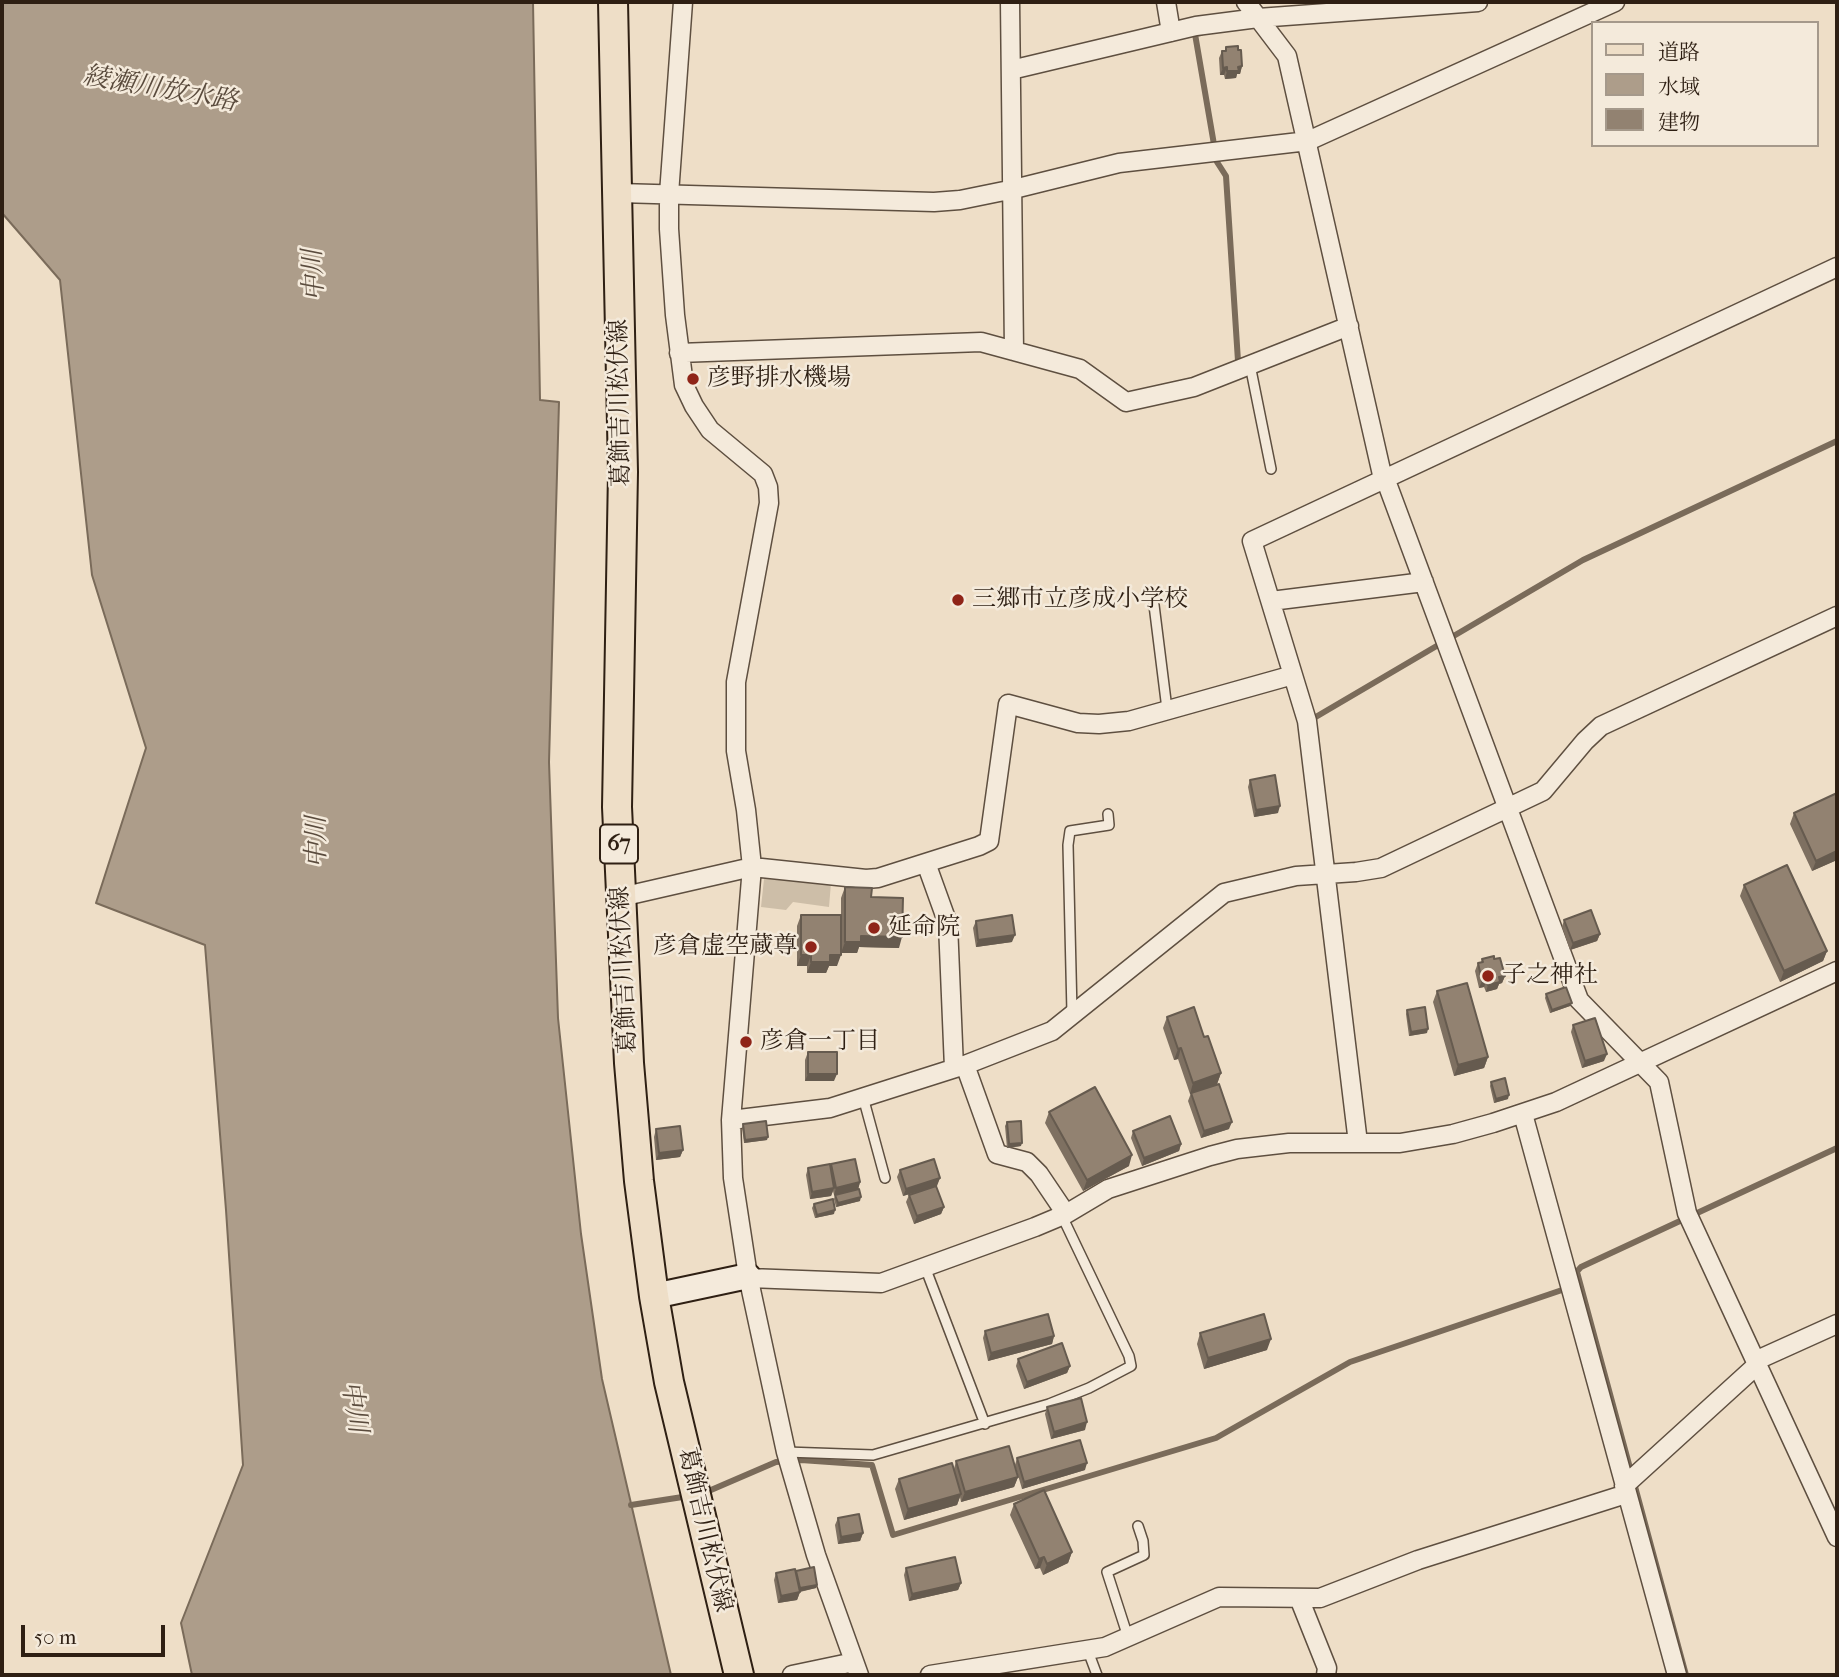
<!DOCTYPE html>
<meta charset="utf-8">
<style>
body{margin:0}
#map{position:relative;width:1839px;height:1677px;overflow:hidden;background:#eedec7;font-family:"IM FELL French Canon","Noto Serif JP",serif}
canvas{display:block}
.frame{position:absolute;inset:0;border:4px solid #2e1f13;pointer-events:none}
.legend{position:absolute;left:1591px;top:21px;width:228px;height:126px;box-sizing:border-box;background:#f4eadb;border:2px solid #a5998b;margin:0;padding:9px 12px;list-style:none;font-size:21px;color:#2e1f13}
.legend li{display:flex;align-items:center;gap:14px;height:35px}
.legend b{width:35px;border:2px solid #a5998b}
.scale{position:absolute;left:21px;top:1625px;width:144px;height:32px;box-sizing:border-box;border:4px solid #2e1f13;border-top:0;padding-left:9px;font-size:21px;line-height:24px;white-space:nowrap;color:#2e1f13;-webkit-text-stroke:5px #f4eadb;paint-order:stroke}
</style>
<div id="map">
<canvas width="1839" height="1677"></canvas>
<div class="frame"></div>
<ul class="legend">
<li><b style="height:9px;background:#eedec7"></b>道路</li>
<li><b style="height:19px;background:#ad9d8a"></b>水域</li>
<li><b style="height:19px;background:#928271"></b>建物</li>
</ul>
<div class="scale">50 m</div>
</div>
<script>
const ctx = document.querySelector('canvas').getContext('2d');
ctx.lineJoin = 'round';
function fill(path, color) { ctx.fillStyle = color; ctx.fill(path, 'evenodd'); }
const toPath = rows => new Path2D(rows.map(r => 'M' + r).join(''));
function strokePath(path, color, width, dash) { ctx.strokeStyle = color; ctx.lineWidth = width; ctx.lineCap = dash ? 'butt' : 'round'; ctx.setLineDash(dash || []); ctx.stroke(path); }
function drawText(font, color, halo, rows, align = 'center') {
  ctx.font = font + ' "IM FELL French Canon","Noto Serif JP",serif'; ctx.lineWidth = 5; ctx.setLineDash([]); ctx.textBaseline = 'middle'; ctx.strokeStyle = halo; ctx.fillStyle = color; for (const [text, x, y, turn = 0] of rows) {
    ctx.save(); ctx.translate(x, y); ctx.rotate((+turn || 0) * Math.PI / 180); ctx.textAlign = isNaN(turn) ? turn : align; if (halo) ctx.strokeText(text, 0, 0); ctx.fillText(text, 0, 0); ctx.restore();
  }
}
fill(toPath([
 [767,876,831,883,829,907,793,902,786,910,761,907,764,879]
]), '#cdbea8');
const water = toPath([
 [2,2,533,2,540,400,559,402,549,762,558,1018,581,1234,602,1379,671,1675,192,1675,181,1623,243,1465,226,1210,205,945,96,903,146,748,92,575,60,280,2,213,2,2]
]);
fill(water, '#ad9d8a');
strokePath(water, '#7a6b5a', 2);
strokePath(toPath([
 [1201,33,1195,34,1217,162,1226,176,1238,361],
 [1314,718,1583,560,1837,441],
 [1577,1272,1686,1675],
 [1572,1277,1581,1267,1837,1148],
 [704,1493,776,1462,801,1460,872,1465,893,1535,1216,1438,1350,1362,1562,1290,1565,1285],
 [631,1505,689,1496]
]), '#7a6b5a', 6);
const lane = toPath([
 [1250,365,1271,469],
 [1154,605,1167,709],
 [1072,1013,1068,845,1070,831,1109,825,1108,814],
 [863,1097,885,1178],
 [925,1267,985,1424],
 [786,1452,873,1455,1049,1404,1089,1388,1131,1366,1129,1356,1062,1216],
 [1128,1637,1107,1572,1144,1555,1143,1541,1138,1526],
 [1088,1651,1097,1675]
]);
const street = toPath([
 [683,2,669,194,669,229,675,315,684,385,694,406,710,430,763,474,768,487,769,503,736,682,736,751,746,810,752,867,731,1120,733,1178,748,1276,786,1452,816,1555,859,1675],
 [1010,2,1014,351],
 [1166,2,1171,32],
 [1246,2,1287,56,1383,479],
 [1011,70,1196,26,1258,18,1478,2],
 [619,193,934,202,960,200,1014,189,1119,163,1308,141,1615,2],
 [679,353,981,342,1080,369,1126,402,1194,387,1349,326],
 [1385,478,1579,1000,1659,1082,1687,1213,1837,1537],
 [1271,601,1424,582],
 [926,863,948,924,954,1068],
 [621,897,752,867,866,879,878,878,979,846,989,841,1008,704,1078,723,1099,724,1129,721,1293,675],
 [965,1065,997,1154,1027,1162,1039,1174,1066,1214],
 [1523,1114,1677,1675],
 [731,1120,830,1108,965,1065,1052,1031,1224,893,1296,876,1356,872,1381,868,1543,791,1585,741,1601,726,1837,616],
 [1358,1143,1307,721,1252,541,1837,267],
 [749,1278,881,1283,1035,1227,1066,1214,1108,1189,1210,1156,1237,1149,1289,1143,1400,1143,1453,1134,1493,1123,1556,1102,1837,971],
 [1755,1361,1837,1324],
 [1624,1486,1757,1365],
 [1299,1598,1327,1668,1326,1675],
 [792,1675,854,1662],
 [930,1675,1105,1647,1219,1597,1320,1598,1418,1560,1626,1494]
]);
const secondary = toPath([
 [654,1296,748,1276]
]);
const primary = toPath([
 [613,2,623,472,617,807,629,1063,639,1181,654,1296,669,1382,739,1675]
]);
strokePath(lane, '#5e4f40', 12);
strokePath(street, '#5e4f40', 21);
strokePath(secondary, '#2e1f13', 28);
strokePath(primary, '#2e1f13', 32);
strokePath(lane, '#f4eadb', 9);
strokePath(street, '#f4eadb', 18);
strokePath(secondary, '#f4eadb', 24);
strokePath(primary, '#eedec7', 28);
fill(toPath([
 [1226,47,1238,50,1242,66,1240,74,1237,74,1236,78,1225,79,1224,75,1220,75,1219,58,1222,51,1225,51],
 [1250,780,1278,813,1254,817,1248,787],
 [1837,793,1837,860,1812,871,1790,824,1794,813],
 [1744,885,1827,951,1823,961,1780,982,1740,896],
 [845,887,871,897,899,948,859,947,857,953,841,953,841,898],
 [801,915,837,966,829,966,826,973,807,973,807,966,797,966,797,926],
 [1564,920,1600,934,1597,941,1570,950,1562,927],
 [976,921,1012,942,976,947,973,928],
 [1482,959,1494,959,1505,976,1502,983,1499,984,1497,989,1486,992,1484,987,1479,988,1475,971,1478,963,1481,963],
 [1437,991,1488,1057,1484,1068,1454,1076,1433,1002],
 [1546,994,1570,1006,1550,1013,1545,998],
 [1407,1010,1427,1033,1409,1036,1406,1014],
 [1167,1017,1204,1037,1221,1073,1217,1084,1190,1094,1178,1059,1174,1060,1163,1028],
 [1573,1025,1604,1061,1582,1068,1571,1032],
 [808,1052,834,1081,805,1081,805,1060],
 [1491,1082,1508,1099,1494,1103,1490,1086],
 [1191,1093,1229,1129,1201,1138,1188,1101],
 [1049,1112,1129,1166,1083,1191,1045,1123],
 [1007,1122,1021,1146,1007,1148,1005,1126],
 [743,1124,767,1140,744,1143,742,1128],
 [656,1129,683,1150,680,1157,656,1160,654,1137],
 [1133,1131,1181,1144,1179,1151,1142,1166,1131,1138],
 [831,1164,860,1182,858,1189,860,1201,836,1207,834,1199,835,1195,846,1192,834,1195,833,1191,831,1196,810,1199,806,1175,808,1168,830,1167],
 [900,1170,940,1178,936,1186,944,1207,941,1214,914,1224,906,1202,909,1195,928,1188,903,1196,897,1177],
 [814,1204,834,1214,815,1218,812,1208],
 [985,1331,1054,1336,1052,1344,988,1361,983,1338],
 [1200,1333,1267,1350,1204,1369,1197,1344],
 [1018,1359,1070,1366,1067,1373,1024,1389,1016,1366],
 [1047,1407,1085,1430,1051,1439,1045,1414],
 [1017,1458,1085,1470,1022,1489,1015,1465],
 [956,1461,1018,1477,1014,1487,961,1502,960,1497,957,1505,904,1520,895,1489,899,1479,954,1469],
 [1014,1504,1072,1552,1068,1563,1043,1575,1040,1568,1035,1569,1010,1515],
 [838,1518,863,1533,860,1541,838,1544,835,1525],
 [906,1568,961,1583,958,1590,909,1601,904,1575],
 [796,1571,816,1588,800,1592,797,1600,778,1603,774,1580,776,1573]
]), '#7e7061');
fill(toPath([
 [1242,66,1240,74,1237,74,1236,78,1225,79,1227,71,1238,67],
 [1227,67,1224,75,1220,75,1223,68],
 [1280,806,1278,813,1254,817,1256,810],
 [1837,851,1837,860,1812,871,1816,861],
 [1600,934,1597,941,1570,950,1573,943],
 [1015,935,1012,942,976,947,978,940],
 [861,936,902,937,899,948,859,947,857,953,841,953,845,942],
 [1827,951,1823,961,1780,982,1784,971],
 [801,955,811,955,807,966,797,966],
 [830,955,841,955,837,966,829,966,826,973,807,973,811,962],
 [1505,976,1502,983,1499,984,1497,989,1486,992,1488,985,1499,977],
 [1487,980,1484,987,1479,988,1482,981],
 [1572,1003,1570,1006,1550,1013,1552,1010],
 [1428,1029,1427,1033,1409,1036,1411,1032],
 [1181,1048,1178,1059,1174,1060,1178,1049],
 [1607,1054,1604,1061,1582,1068,1585,1061],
 [1488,1057,1484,1068,1454,1076,1458,1065],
 [1221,1073,1217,1084,1190,1094,1193,1083],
 [808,1074,837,1074,834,1081,805,1081],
 [1509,1095,1508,1099,1494,1103,1496,1099],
 [1232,1122,1229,1129,1201,1138,1204,1131],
 [768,1137,767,1140,744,1143,745,1140],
 [1022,1143,1021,1146,1007,1148,1009,1144],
 [1181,1144,1179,1151,1142,1166,1144,1158],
 [683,1150,680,1157,656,1160,659,1153],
 [1132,1155,1129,1166,1083,1191,1087,1180],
 [940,1178,937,1186,903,1196,906,1189],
 [860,1182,858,1190,834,1195,836,1188],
 [834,1188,831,1196,810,1199,812,1192],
 [861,1197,860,1201,836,1207,838,1203],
 [944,1207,941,1214,914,1224,917,1216],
 [835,1210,834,1214,815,1218,817,1215],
 [1054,1336,1052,1344,988,1361,991,1353],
 [1271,1339,1267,1350,1204,1369,1208,1358],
 [1070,1366,1067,1373,1024,1389,1027,1382],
 [1087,1422,1085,1430,1051,1439,1054,1432],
 [1087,1463,1085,1470,1022,1489,1024,1482],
 [1018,1477,1014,1487,961,1502,965,1492],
 [961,1494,957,1505,904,1520,908,1509],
 [863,1533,860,1541,838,1544,841,1537],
 [1072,1552,1068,1563,1043,1575,1047,1564],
 [1044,1557,1040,1568,1035,1569,1039,1559],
 [961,1583,958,1590,909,1601,912,1594],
 [817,1585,816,1588,798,1592,800,1588],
 [800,1592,797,1600,778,1603,781,1596]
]), '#665b4f');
const building = toPath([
 [1238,46,1238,50,1241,50,1242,66,1238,67,1239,71,1227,71,1227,67,1223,68,1222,51,1226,51,1226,47,1238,46],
 [1275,775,1280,806,1256,810,1250,780,1275,775],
 [1837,793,1837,851,1816,861,1794,813,1837,793],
 [1787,865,1827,951,1784,971,1744,885,1787,865],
 [845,887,872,888,871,897,903,898,902,937,861,936,861,942,845,942,845,887],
 [1591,910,1600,934,1573,943,1564,920,1591,910],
 [801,915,841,915,841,955,830,955,830,962,811,962,811,955,801,955,801,915],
 [1012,915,1015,935,978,940,976,921,1012,915],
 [1494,956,1494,959,1500,958,1505,976,1499,977,1500,982,1488,985,1487,980,1482,981,1478,963,1483,962,1482,959,1494,956],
 [1467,983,1488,1057,1458,1065,1437,991,1467,983],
 [1566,987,1572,1003,1552,1010,1546,994,1566,987],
 [1194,1007,1204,1037,1208,1036,1221,1073,1193,1083,1181,1048,1178,1049,1167,1017,1194,1007],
 [1425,1007,1428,1029,1411,1032,1407,1010,1425,1007],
 [1595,1018,1607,1054,1585,1061,1573,1025,1595,1018],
 [808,1052,837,1052,837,1074,808,1074,808,1052],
 [1505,1078,1509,1095,1496,1099,1491,1082,1505,1078],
 [1219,1084,1232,1122,1204,1131,1191,1093,1219,1084],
 [1095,1087,1132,1155,1087,1180,1049,1112,1095,1087],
 [1170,1116,1181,1144,1144,1158,1133,1131,1170,1116],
 [766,1121,768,1137,745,1140,743,1124,766,1121],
 [1021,1121,1022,1143,1009,1144,1007,1122,1021,1121],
 [680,1126,683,1150,659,1153,656,1129,680,1126],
 [855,1159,860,1182,836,1188,831,1164,855,1159],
 [934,1159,940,1178,906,1189,900,1170,934,1159],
 [830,1164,834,1188,812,1192,808,1168,830,1164],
 [936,1186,944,1207,917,1216,909,1195,936,1186],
 [859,1189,861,1197,838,1203,835,1195,859,1189],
 [833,1199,835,1210,817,1215,814,1204,833,1199],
 [1048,1314,1054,1336,991,1353,985,1331,1048,1314],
 [1264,1314,1271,1339,1208,1358,1200,1333,1264,1314],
 [1062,1343,1070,1366,1027,1382,1018,1359,1062,1343],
 [1081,1398,1087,1422,1054,1432,1047,1407,1081,1398],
 [1080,1440,1087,1463,1024,1482,1017,1458,1080,1440],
 [1009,1446,1018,1477,965,1492,956,1461,1009,1446],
 [952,1463,961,1494,908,1509,899,1479,952,1463],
 [1044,1490,1072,1552,1047,1564,1044,1557,1039,1559,1014,1504,1044,1490],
 [859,1514,863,1533,841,1537,838,1518,859,1514],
 [955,1557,961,1583,912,1594,906,1568,955,1557],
 [814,1567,817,1585,800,1588,796,1571,814,1567],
 [795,1569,800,1592,781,1596,776,1573,795,1569]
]);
fill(building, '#928271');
strokePath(building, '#665b4f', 2);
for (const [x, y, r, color] of [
 [693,379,7,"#8f2418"],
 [958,600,7,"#8f2418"],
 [874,928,7,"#8f2418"],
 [811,947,7,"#8f2418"],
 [1488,976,7,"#8f2418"],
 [746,1042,7,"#8f2418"]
]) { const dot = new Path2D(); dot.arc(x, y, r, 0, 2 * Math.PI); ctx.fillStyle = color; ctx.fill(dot); strokePath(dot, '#f4eadb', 2.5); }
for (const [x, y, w] of [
 [619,844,38]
]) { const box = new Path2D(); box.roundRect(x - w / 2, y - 19.5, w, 39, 5); ctx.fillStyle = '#f4eadb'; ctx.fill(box); strokePath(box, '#2e1f13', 2); }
drawText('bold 23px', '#2e1f13', null, [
 ["67",619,844]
]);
drawText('24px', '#2e1f13', '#f4eadb', [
 ["彦野排水機場",707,379],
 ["三郷市立彦成小学校",972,600],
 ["延命院",888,928],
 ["彦倉虚空蔵尊",797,947,"right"],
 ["子之神社",1502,976],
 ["彦倉一丁目",760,1042]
], 'left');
drawText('24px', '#2e1f13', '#f4eadb', [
 ["葛飾吉川松伏線",621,403,-91],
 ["葛飾吉川松伏線",625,970,-93],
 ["葛飾吉川松伏線",704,1530,77]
]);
drawText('italic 26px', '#5a4b3d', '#f4eadb', [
 ["綾瀬川放水路",160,90,10],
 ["中川",315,275,-93],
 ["中川",318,842,-91],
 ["中川",353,1407,81]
]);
</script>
